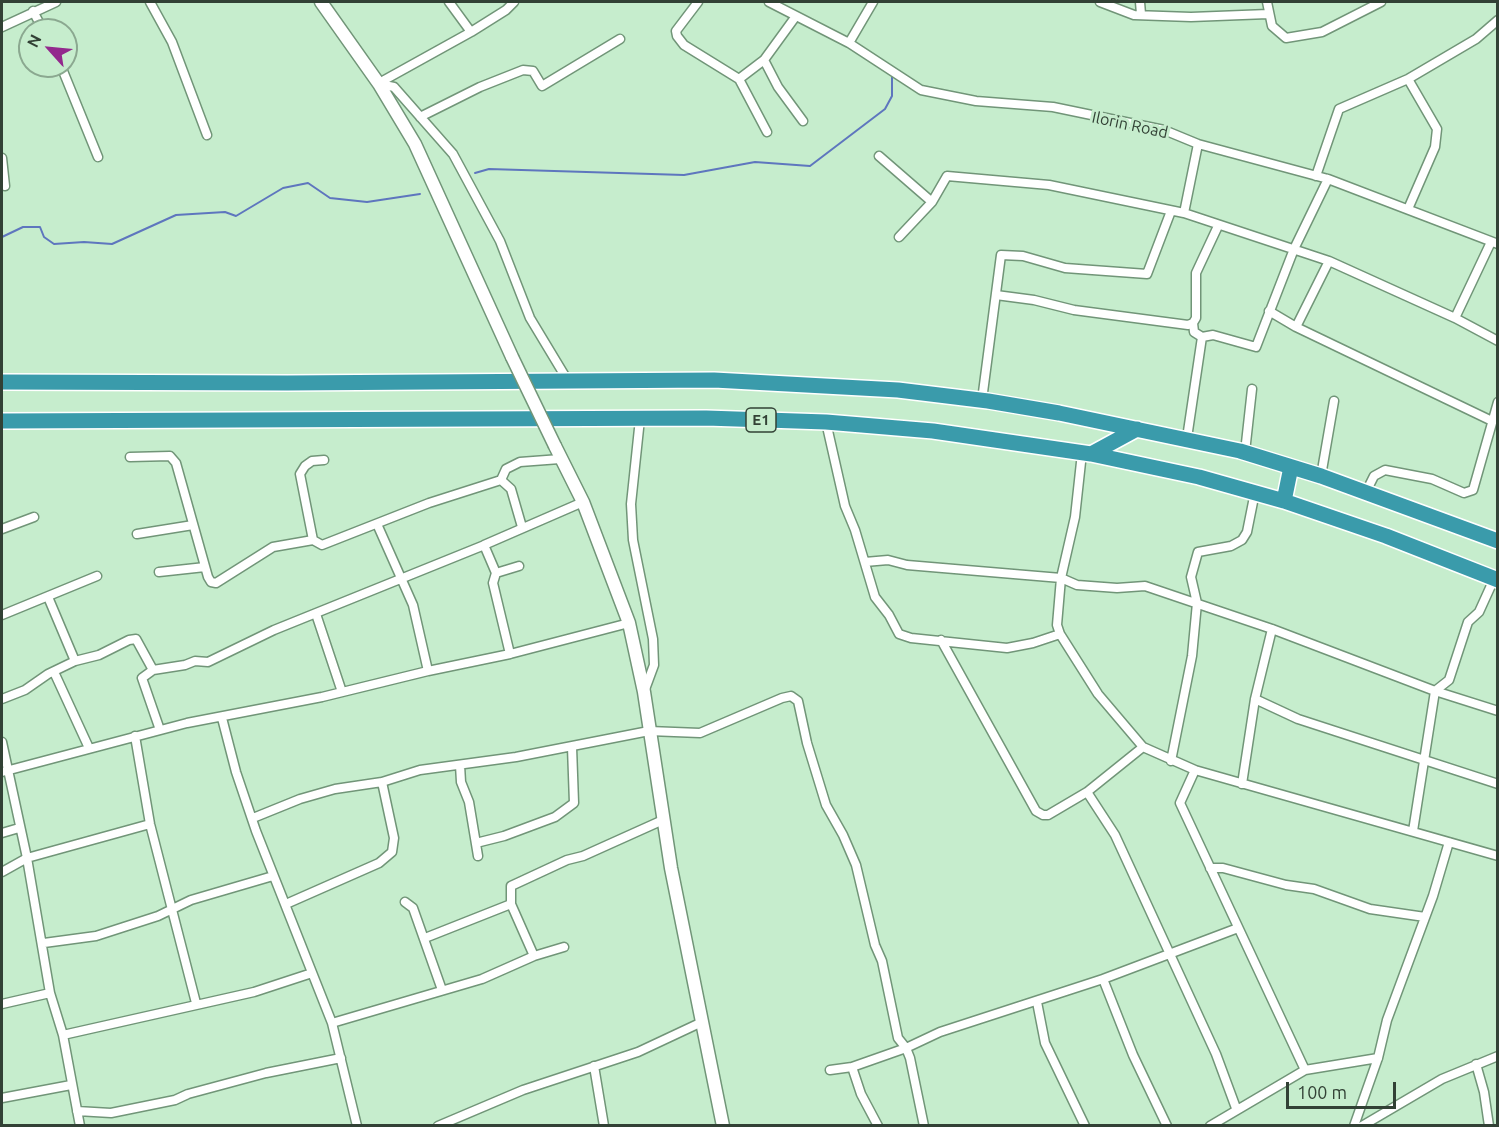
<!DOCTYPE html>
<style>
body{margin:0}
#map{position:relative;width:1499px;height:1127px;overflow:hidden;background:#c6edcd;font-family:Ubuntu,sans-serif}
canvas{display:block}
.frame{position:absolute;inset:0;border:3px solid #324135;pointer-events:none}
.north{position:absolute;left:18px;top:18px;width:60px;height:60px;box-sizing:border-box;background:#c6edcd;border:2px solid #8ba890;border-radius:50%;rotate:297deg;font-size:16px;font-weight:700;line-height:24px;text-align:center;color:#324135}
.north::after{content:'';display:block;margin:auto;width:21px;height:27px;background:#93298d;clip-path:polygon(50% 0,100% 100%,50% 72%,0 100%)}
.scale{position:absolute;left:1286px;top:1082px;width:110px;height:27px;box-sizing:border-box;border:3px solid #324135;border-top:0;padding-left:8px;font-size:18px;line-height:21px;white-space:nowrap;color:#324135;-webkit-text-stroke:4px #c6edcd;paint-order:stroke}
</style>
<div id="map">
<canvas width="1499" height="1127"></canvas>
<div class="frame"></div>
<div class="north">N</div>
<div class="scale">100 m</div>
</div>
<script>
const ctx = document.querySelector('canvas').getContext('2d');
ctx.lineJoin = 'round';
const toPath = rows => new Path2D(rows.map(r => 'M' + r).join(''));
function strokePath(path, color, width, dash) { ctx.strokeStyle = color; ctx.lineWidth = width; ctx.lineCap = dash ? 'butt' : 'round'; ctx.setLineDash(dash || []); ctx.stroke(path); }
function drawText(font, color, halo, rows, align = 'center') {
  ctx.font = font + ' Ubuntu,sans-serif'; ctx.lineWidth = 6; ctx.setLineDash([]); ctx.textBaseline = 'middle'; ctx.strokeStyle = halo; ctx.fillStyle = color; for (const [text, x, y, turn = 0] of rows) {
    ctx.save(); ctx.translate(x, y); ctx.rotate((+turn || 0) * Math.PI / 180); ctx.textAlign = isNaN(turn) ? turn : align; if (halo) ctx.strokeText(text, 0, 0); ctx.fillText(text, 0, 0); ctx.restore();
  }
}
strokePath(toPath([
 [475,173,489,169,684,175,755,162,810,166,885,109,892,96,892,76],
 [2,237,23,227,40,227,44,237,54,244,84,242,112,244,176,215,225,212,236,216,283,188,308,183,330,198,367,202,420,194]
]), '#5e76be', 2);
const street = toPath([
 [150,2,172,42,207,135],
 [449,2,471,32],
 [698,2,676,31,677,36,684,45,739,79,767,132],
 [769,2,849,43,921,90,976,101,1053,107,1164,130,1198,144,1328,179,1498,244],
 [1100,2,1134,15,1191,17,1268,14],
 [1140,2,1141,14],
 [1267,2,1272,26,1286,38,1322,32,1381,2],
 [33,11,43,30],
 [2,27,56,2],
 [849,43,873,2],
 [764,60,778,87,803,121],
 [61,66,98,157],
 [739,79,764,60,796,16],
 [1408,79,1437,129,1435,147,1408,209],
 [379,83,471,32,506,10,514,2],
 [379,84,394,87,453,154,500,241,530,318,568,381],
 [420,117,480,87,523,70,533,71,542,86,620,39],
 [879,156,932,202],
 [2,158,5,186],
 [1316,176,1339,109,1408,79,1476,39,1498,20],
 [1184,213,1198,144],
 [899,237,932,202,947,176,1049,185,1184,213,1329,261,1455,318,1498,341],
 [996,295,1034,300,1074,310,1188,325,1193,323],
 [1269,311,1296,327,1492,421],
 [1455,318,1491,242],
 [1296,327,1329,261],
 [1202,337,1213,335,1256,347,1294,249,1328,179],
 [982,400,1001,255,1023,256,1065,268,1147,274,1171,211],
 [640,419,631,504,633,540,653,639,654,665,644,692],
 [826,422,845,506,855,530,875,597,889,615,899,634,911,638,1007,648,1033,643,1060,634],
 [1187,438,1202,337,1194,332,1193,323,1196,318,1196,273,1218,226],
 [1245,452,1252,389],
 [1082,453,1075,517,1061,578,1057,625,1060,634,1098,694,1143,747,1195,770,1498,856],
 [130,457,170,456,176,463,208,577,211,582,216,583,273,547,313,540,322,545,429,503,501,480,506,469,520,462,560,459],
 [1321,476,1334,401],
 [501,480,511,489,522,527],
 [1366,492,1374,476,1385,470,1432,479,1464,493,1473,490,1498,402],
 [377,524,413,605,428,671],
 [2,529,34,517],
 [137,534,193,525],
 [313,540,300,474,305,466,312,461,324,460],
 [865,562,888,560,907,565,1061,578,1077,585,1117,588,1145,586,1272,629,1435,691,1498,711],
 [159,572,205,567],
 [496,573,519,566],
 [48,597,75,661],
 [316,614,342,692],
 [2,615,97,576],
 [941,640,1036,811,1043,815,1048,815,1087,792,1143,747],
 [510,654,493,583,496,573,484,545,583,502],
 [153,670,185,665,195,661,208,662,274,630,487,544],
 [54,672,89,748],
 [2,699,25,690,48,674,75,661,99,655,129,640,136,639,153,670,142,678,160,730],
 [1255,699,1298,719,1498,784],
 [222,718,236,772,256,831,332,1023,357,1126],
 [135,736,150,824,196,1003],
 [2,742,27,858,50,993,63,1035,80,1126],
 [1171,761,1192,656,1197,603,1191,577,1198,552,1231,546,1242,540,1247,532,1255,492],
 [460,765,461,782,469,802,478,856],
 [1195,770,1180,803,1305,1070],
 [2,772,187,723,322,697,428,671,510,654,629,623],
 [1242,784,1255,699,1272,629],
 [1087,792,1115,835,1216,1054,1236,1108],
 [253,818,300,799,335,789,382,782,420,770,516,757,649,731,700,733,782,698,791,696,798,701,807,743,826,805,843,835,856,865,875,945,882,961,898,1038,906,1048,910,1058,924,1126],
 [1413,831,1435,691,1449,680,1468,622,1479,612,1494,579],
 [2,833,19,828],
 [476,843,504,836,555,817,574,803,572,747],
 [1210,868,1223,868,1286,885,1314,889,1370,909,1425,917],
 [2,872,27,858,150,824],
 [405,902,413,908,442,990],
 [286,904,379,863,392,852,394,838,382,782],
 [425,938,511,904],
 [44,943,96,936,158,916,191,900,273,876],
 [534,956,511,904,511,886,567,860,583,856,663,820],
 [1103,979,1133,1055,1167,1126],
 [1037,1002,1045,1043,1085,1126],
 [2,1004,50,993],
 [332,1023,482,979,534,956,564,947],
 [63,1035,254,992,312,973],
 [1476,1064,1484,1092,1489,1126],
 [594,1066,604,1126],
 [852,1067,861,1094,878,1126],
 [830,1070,852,1067,906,1048,940,1032,1103,979,1238,928],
 [2,1098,71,1085],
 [77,1111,111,1113,175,1100,188,1094,266,1073,341,1058],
 [438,1126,523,1090,638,1052,702,1022],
 [1210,1126,1305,1070,1378,1058],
 [1354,1126,1378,1058,1387,1020,1433,896,1449,842],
 [1362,1126,1442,1079,1498,1056]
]);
const secondary = toPath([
 [321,2,379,84,415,144,512,357],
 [555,446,583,502,629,623,644,692,671,868,723,1126]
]);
const highway = toPath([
 [2,382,287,383,714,380,898,390,988,401,1059,413,1240,451,1321,476,1498,541],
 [2,421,706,418,826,422,933,431,1091,454,1199,477,1284,501,1386,536,1498,580],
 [1091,454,1137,429],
 [1284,501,1291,467]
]);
strokePath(street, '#719578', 11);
strokePath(secondary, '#719578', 15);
strokePath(highway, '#fff', 18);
strokePath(street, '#fff', 8);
strokePath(secondary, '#fff', 12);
strokePath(highway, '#3a9bab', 15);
const secondaryBridge = toPath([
 [512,357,555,446]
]);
strokePath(secondaryBridge, '#719578', 15, []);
strokePath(secondaryBridge, '#fff', 12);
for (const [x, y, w] of [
 [761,420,30]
]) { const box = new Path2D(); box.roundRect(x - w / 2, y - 12, w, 24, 4.5); ctx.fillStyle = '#c6edcd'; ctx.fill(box); strokePath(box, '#324135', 1.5); }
drawText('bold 15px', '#324135', null, [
 ["E1",761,420]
]);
drawText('16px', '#324135', '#c6edcd', [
 ["Ilorin Road",1130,125,12]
]);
</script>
